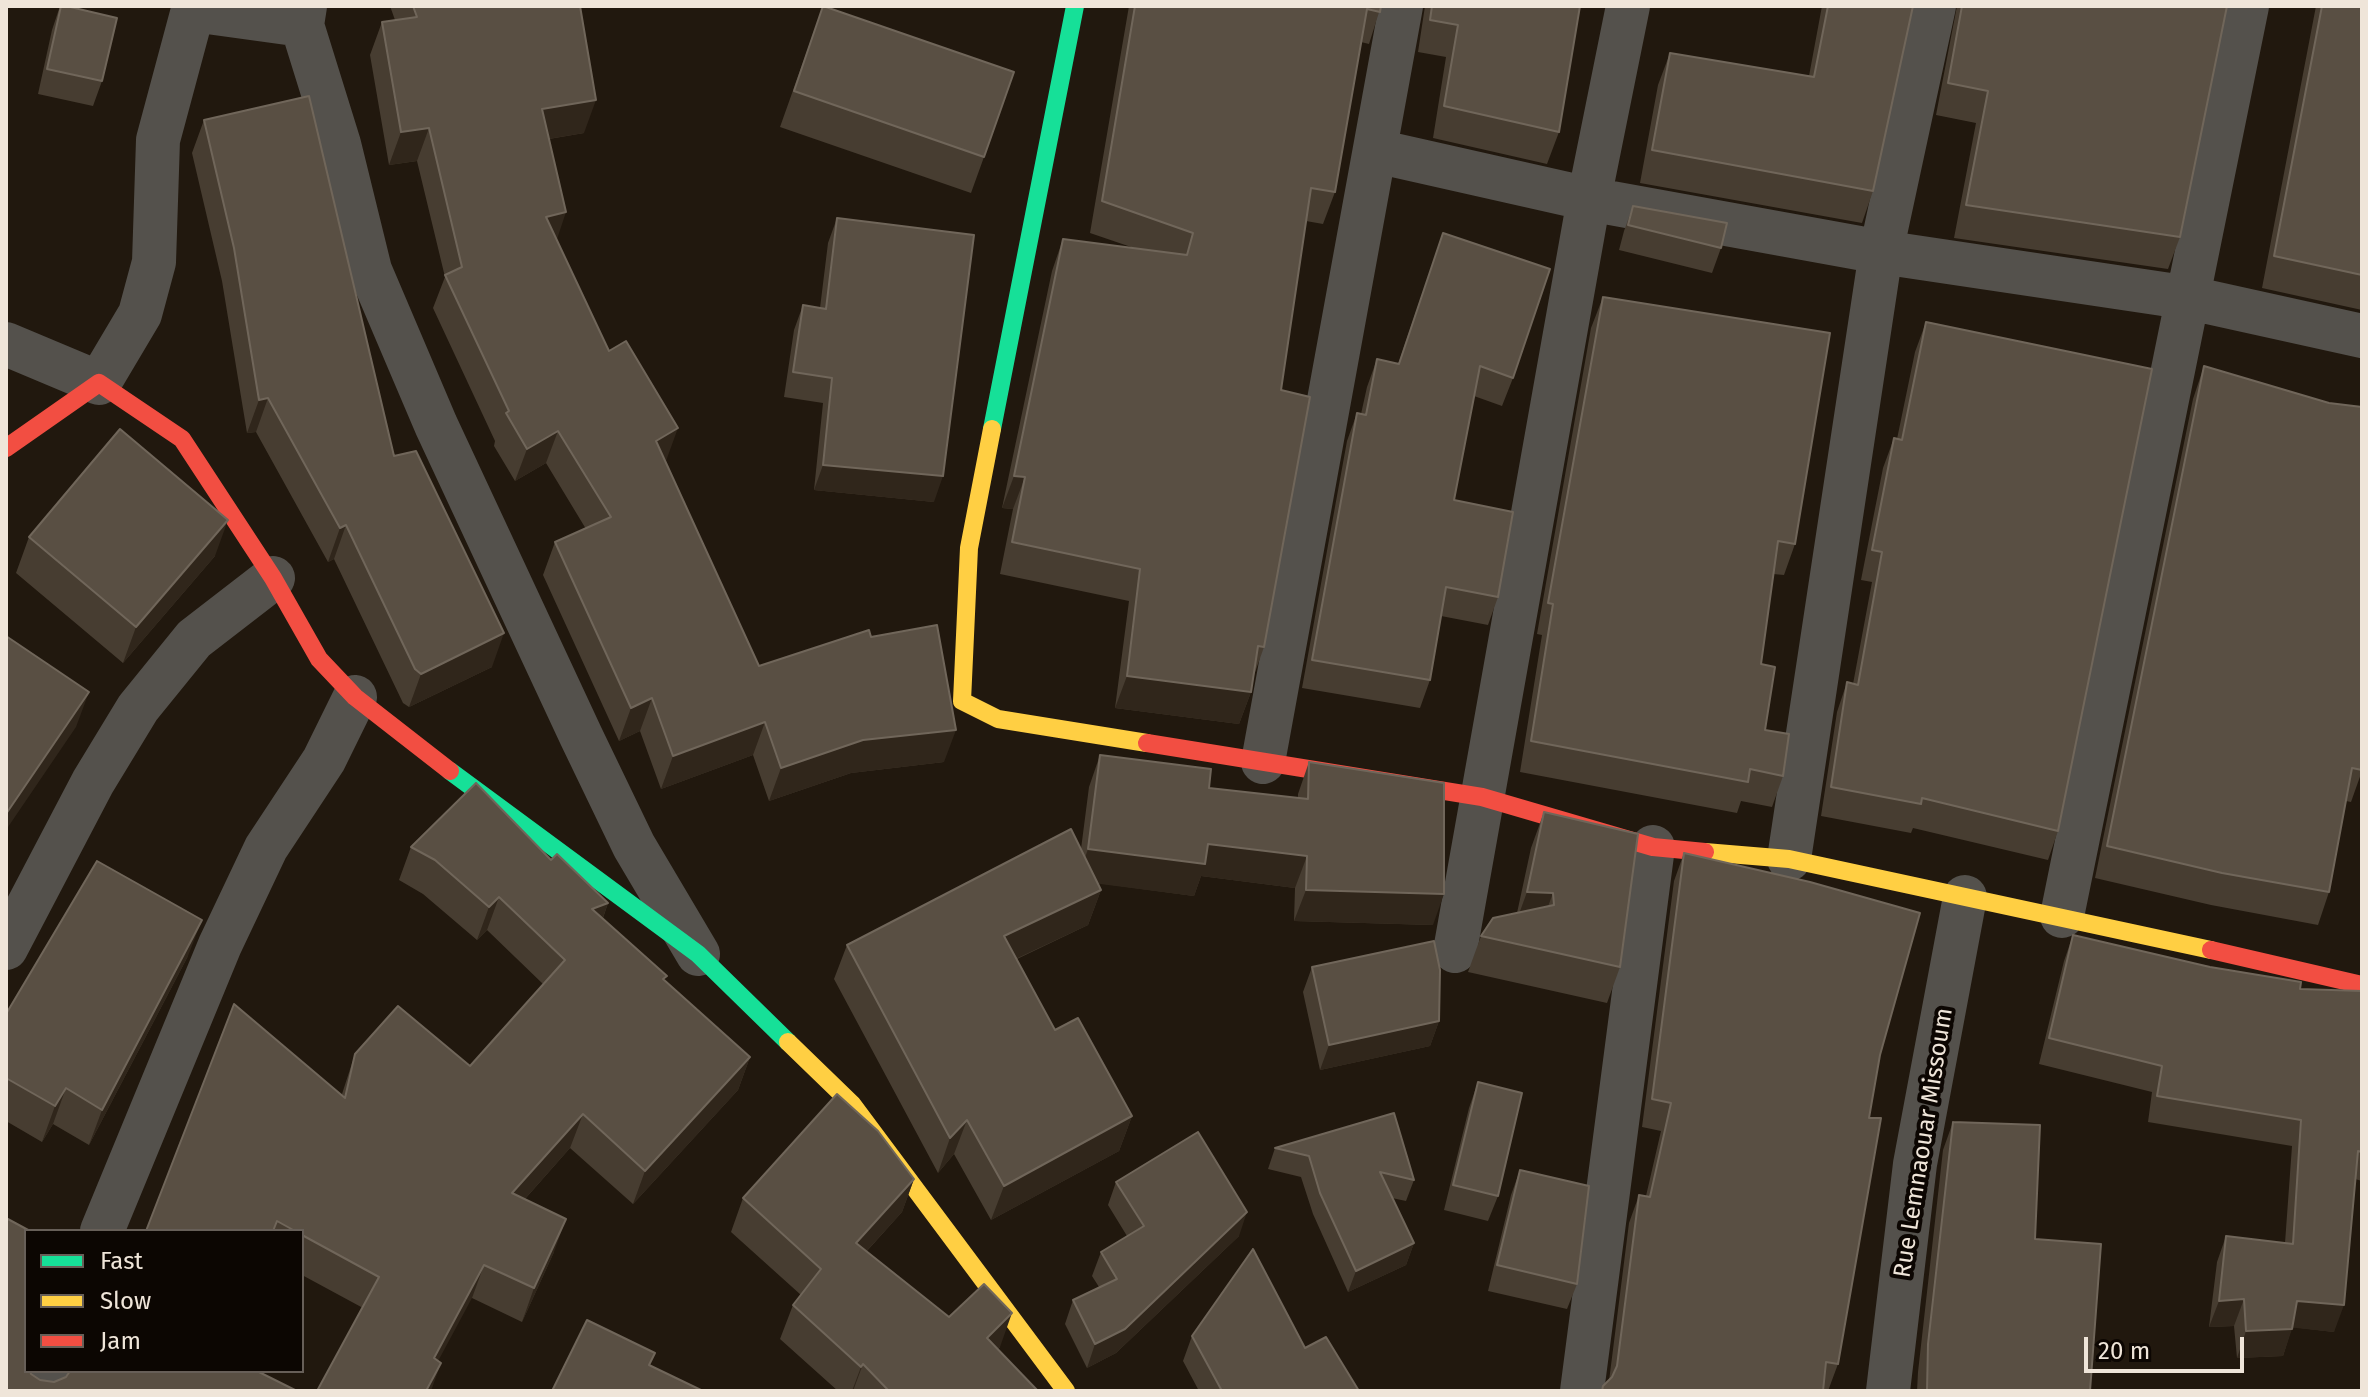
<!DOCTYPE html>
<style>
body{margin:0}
#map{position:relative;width:2368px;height:1397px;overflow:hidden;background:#21180e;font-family:"Fira Sans",sans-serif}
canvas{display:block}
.frame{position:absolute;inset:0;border:8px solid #efe5d9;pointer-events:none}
.legend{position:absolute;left:24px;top:1229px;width:280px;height:144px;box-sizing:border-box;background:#0c0602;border:2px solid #675f58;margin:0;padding:10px 14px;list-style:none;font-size:24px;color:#efe5d9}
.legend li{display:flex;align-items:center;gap:16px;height:40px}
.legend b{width:40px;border:2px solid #675f58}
.scale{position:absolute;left:2084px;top:1337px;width:160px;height:36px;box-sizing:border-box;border:4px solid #efe5d9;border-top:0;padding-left:10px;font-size:24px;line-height:28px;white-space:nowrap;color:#efe5d9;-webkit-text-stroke:6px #0c0602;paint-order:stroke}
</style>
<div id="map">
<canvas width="2368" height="1397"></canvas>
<div class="frame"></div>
<ul class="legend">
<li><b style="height:10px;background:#16e098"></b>Fast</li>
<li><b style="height:10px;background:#ffcf43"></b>Slow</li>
<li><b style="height:10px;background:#f24e42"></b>Jam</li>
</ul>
<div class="scale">20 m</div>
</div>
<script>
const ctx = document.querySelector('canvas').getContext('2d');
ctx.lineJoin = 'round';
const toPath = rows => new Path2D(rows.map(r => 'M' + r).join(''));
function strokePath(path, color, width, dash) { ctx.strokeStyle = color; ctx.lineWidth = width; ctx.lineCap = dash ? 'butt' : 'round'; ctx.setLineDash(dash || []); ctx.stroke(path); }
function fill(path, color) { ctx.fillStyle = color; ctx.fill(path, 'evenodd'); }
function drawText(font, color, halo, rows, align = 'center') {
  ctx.font = font + ' "Fira Sans",sans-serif'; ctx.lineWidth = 8; ctx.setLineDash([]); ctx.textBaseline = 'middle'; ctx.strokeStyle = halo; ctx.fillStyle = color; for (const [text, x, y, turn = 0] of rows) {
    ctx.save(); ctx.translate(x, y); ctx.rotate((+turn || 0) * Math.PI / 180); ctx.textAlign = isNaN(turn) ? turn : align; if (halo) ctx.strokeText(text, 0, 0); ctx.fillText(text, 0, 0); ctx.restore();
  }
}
strokePath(toPath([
 [305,6,302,25,339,144,370,270,436,425,581,736,634,846,698,954],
 [193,10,302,25],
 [1376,151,1589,199,1881,252,2190,298,2362,336],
 [6,344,99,383,140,314,154,262,158,140,194,6],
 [1263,762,1401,6],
 [1789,859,1881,252,1934,6],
 [2062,916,2247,6],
 [6,948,93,782,138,708,194,639,273,578],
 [1455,951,1589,199,1628,6],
 [102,1231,220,945,266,848,324,760,355,697],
 [38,1391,46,1371],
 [1582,1391,1653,847],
 [1888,1391,1915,1164,1965,897]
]), '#54514c', 44);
strokePath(toPath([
 [992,429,1075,6],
 [450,771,698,954,788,1042]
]), '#16e098', 18);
strokePath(toPath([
 [992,429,969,548,962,701,998,719,1147,743],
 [1705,852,1789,859,2211,950],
 [788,1042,852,1104,1066,1391]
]), '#ffcf43', 18);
strokePath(toPath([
 [6,448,99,383,182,439,273,578,319,659,355,697,450,771],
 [1147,743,1482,797,1653,847,1705,852],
 [2211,950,2362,985]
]), '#f24e42', 18);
fill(toPath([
 [60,6,102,81,93,106,38,94,52,30],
 [390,6,580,6,584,133,549,139,556,240,609,351,665,461,759,666,871,637,944,762,851,773,769,801,753,755,661,789,640,731,619,741,543,575,555,542,586,529,546,463,515,481,494,446,495,441,433,308,445,277,417,161,389,165,370,55,382,22,395,20],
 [823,6,984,157,971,193,780,127],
 [1129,6,1381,6,1369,44,1361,42,1335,192,1323,224,1306,221,1281,390,1264,647,1253,678,1251,692,1239,724,1115,708,1129,601,1000,574,1013,509,1002,508,1052,271,1063,239,1134,248,1090,233],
 [1425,6,1580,6,1559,132,1547,164,1433,138,1446,57,1418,52],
 [1822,6,1913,6,1873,191,1862,223,1640,183,1658,85,1670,53,1809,76],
 [1957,6,2227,6,2180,237,2168,269,1954,238,1976,123,1936,115],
 [2316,6,2362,6,2362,310,2262,288],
 [204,120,394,456,492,667,409,707,403,703,334,559,328,562,256,432,247,433,222,281,192,153],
 [1633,206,1721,248,1712,273,1619,250,1624,231],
 [837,218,934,502,814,490,823,403,784,397,794,330,803,305,820,308,828,243],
 [1443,233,1513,378,1502,406,1474,396,1454,500,1498,597,1488,625,1441,616,1430,680,1420,708,1302,688,1347,441,1357,413,1361,414,1367,387,1377,359,1398,364],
 [1603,297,1795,544,1784,575,1773,574,1761,664,1765,730,1783,776,1772,807,1741,801,1737,813,1520,772,1542,635,1537,634,1591,328],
 [1926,322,2058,831,2048,860,1913,828,1911,833,1821,816,1837,712,1847,682,1853,684,1872,582,1861,580,1883,468,1894,438,1897,439,1915,352],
 [2204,366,2329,403,2362,407,2362,771,2351,802,2346,801,2329,892,2318,925,2211,905,2095,878,2193,399],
 [29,537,215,556,123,663,16,573],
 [1100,755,1209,788,1298,798,1298,794,1309,762,1433,925,1294,921,1295,888,1201,876,1194,896,1097,883,1101,890,1088,925,1017,959,1055,1030,1132,1116,1119,1151,991,1220,954,1154,938,1173,834,979,847,945,1081,849,1089,787],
 [1544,812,1620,967,1607,1003,1468,972,1481,936,1517,913,1531,848],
 [411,847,551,860,608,903,603,918,665,981,750,1057,738,1090,633,1204,570,1148,525,1199,554,1252,522,1322,472,1298,363,1308,302,1275,302,1231,146,1231,342,1094,355,1054,470,1066,543,984,487,930,477,940,423,894,399,880],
 [1684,853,1880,1055,1869,1118,1838,1364,1828,1391,1601,1391,1603,1386,1609,1381,1629,1223,1639,1195,1646,1196,1661,1131,1642,1127,1674,881],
 [2073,935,2300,989,2362,991,2362,1181,2355,1179,2334,1332,2292,1327,2283,1356,2237,1358,2234,1326,2209,1327,2217,1262,2226,1236,2285,1243,2292,1146,2148,1122,2152,1092,2039,1064,2064,961],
 [188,956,89,1145,53,1124,42,1142,6,1121,6,1014],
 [1312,967,1439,1021,1430,1046,1320,1070,1303,992],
 [1478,1082,1498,1196,1488,1221,1444,1210,1469,1108],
 [1953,1122,2035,1239,2090,1391,1917,1391,1918,1372,1943,1150],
 [1275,1148,1414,1180,1406,1201,1392,1198,1414,1243,1406,1265,1348,1292,1313,1214,1301,1177,1268,1169],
 [1520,1170,1577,1284,1567,1309,1488,1291,1511,1195],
 [914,1179,902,1212,866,1252,949,1317,1000,1347,998,1349,1038,1391,838,1391,780,1339,793,1305,801,1295,731,1232,743,1198],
 [1116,1182,1239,1236,1116,1353,1087,1368,1065,1324,1073,1300,1099,1287,1092,1276,1101,1252,1127,1236,1108,1205],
 [1192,1336,1305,1348,1359,1391,1199,1391,1183,1361]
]), '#473d31');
fill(toPath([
 [596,100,584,133,530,142,542,109],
 [429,128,417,161,389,165,401,132],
 [566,212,555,245,546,217],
 [268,398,256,432,247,433,259,400],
 [678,428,666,461,656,441],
 [558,431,546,463,515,481,527,449],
 [823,465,943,476,934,502,814,490],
 [1014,476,1025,477,1013,509,1002,508],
 [228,520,215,556,123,663,136,627],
 [346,525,334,559,328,562,340,528],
 [504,633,492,667,409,707,421,674],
 [1127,676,1251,692,1239,724,1115,708],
 [89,692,76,727,6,830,6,814],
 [652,698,640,731,619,741,631,708],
 [765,722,753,755,661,789,673,756],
 [956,730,944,762,851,773,769,801,781,768,863,740],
 [1208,844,1307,856,1295,888,1201,876,1194,896,1077,881,1088,849],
 [1101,890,1088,925,992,970,1004,936],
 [1306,890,1444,894,1433,925,1294,921],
 [1527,892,1553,893,1540,928,1514,928],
 [499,897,487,930,477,940,489,907],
 [608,903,596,937,592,909],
 [202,920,188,956,89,1145,102,1110],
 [1439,1021,1430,1046,1320,1070,1329,1045],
 [750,1057,738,1090,633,1204,645,1171],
 [66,1088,53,1124,42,1142,55,1106],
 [583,1114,570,1148,500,1227,512,1193],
 [1132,1116,1119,1151,991,1220,1004,1186],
 [967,1120,954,1154,938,1173,950,1138],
 [914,1179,902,1212,843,1277,856,1243],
 [1247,1212,1239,1236,1116,1353,1087,1368,1095,1344],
 [566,1219,554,1252,522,1322,534,1288],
 [1414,1243,1406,1265,1348,1292,1356,1271],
 [484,1265,472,1298,422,1391,434,1358],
 [2244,1299,2234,1326,2209,1327,2219,1301],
 [2297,1301,2344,1305,2334,1332,2287,1327],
 [1012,1313,1000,1347,974,1371,987,1338],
 [2292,1329,2283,1356,2237,1358,2246,1331],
 [441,1363,431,1391,426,1391],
 [863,1364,853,1391,852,1391,861,1367]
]), '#30261b');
const building = toPath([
 [61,6,66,6,117,18,102,81,47,69,61,6],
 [413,6,580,6,596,100,542,109,566,212,546,217,609,351,626,341,678,428,656,441,759,666,869,630,871,637,937,625,956,730,863,740,781,768,765,722,673,756,652,698,631,708,555,542,611,517,558,431,527,449,506,413,509,411,445,275,462,267,429,128,401,132,382,22,417,17,413,6],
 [823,6,1014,72,984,157,794,91,823,6],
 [1135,6,1381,6,1380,12,1367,9,1335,192,1311,188,1281,390,1310,397,1264,647,1258,646,1251,692,1127,676,1140,569,1012,542,1025,477,1014,476,1063,239,1187,255,1193,233,1102,201,1135,6],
 [1432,6,1580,6,1559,132,1444,106,1458,25,1430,20,1432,6],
 [1828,6,1913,6,1873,191,1652,150,1670,53,1814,77,1828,6],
 [1962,6,2227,6,2180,237,1966,205,1988,91,1948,83,1962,6],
 [2322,6,2362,6,2362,275,2274,256,2322,6],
 [309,96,394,456,416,451,504,633,421,674,415,669,346,525,340,528,268,398,259,400,234,248,204,120,309,96],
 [1633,206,1727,223,1721,248,1628,225,1633,206],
 [837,218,974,235,943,476,823,465,832,378,793,372,803,305,826,309,837,218],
 [1443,233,1550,269,1513,378,1480,366,1454,500,1513,512,1498,597,1446,587,1430,680,1312,660,1357,413,1366,415,1377,359,1399,364,1443,233],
 [1603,297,1830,333,1795,544,1778,541,1761,664,1775,667,1765,730,1789,734,1783,776,1750,769,1748,782,1531,741,1553,604,1548,603,1603,297],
 [1926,322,2152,369,2058,831,1922,798,1921,804,1831,787,1847,682,1858,685,1882,552,1872,550,1894,438,1902,440,1926,322],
 [2204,366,2329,403,2362,407,2362,770,2352,768,2329,892,2222,873,2107,846,2204,366],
 [120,429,228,520,136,627,29,537,120,429],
 [6,636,89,692,6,814,6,636],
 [1100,755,1211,769,1209,788,1308,799,1309,762,1444,783,1444,894,1306,890,1307,856,1208,844,1205,864,1088,849,1100,755],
 [476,783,551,860,557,854,608,903,592,909,667,976,663,979,750,1057,645,1171,583,1114,512,1193,566,1219,534,1288,484,1265,434,1358,441,1363,426,1391,317,1391,379,1277,302,1235,302,1231,295,1231,277,1221,273,1231,146,1231,234,1004,345,1098,355,1054,398,1006,470,1066,565,960,499,897,489,907,435,860,411,847,476,783],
 [1544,812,1638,834,1620,967,1481,936,1493,918,1554,905,1553,893,1527,892,1544,812],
 [1071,829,1101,890,1004,936,1055,1030,1078,1018,1132,1116,1004,1186,967,1120,950,1138,847,945,1071,829],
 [1684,853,1810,882,1920,913,1880,1055,1869,1118,1881,1118,1838,1364,1826,1362,1823,1391,1602,1391,1603,1386,1612,1377,1617,1366,1639,1195,1650,1197,1671,1103,1652,1099,1684,853],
 [97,861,202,920,102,1110,66,1088,55,1106,6,1078,6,1014,97,861],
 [2073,935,2210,967,2301,982,2300,989,2362,991,2362,1152,2358,1151,2344,1305,2297,1301,2292,1329,2246,1331,2244,1299,2219,1301,2226,1236,2293,1244,2301,1120,2157,1096,2162,1066,2049,1038,2073,935],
 [1434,941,1440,970,1439,1021,1329,1045,1312,967,1434,941],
 [1478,1082,1522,1093,1498,1196,1453,1185,1478,1082],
 [837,1094,878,1131,914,1179,856,1243,949,1317,984,1284,1012,1313,987,1338,1038,1391,889,1391,863,1364,861,1367,793,1305,821,1269,743,1198,837,1094],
 [1394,1113,1414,1180,1380,1172,1414,1243,1356,1271,1320,1193,1309,1156,1275,1148,1394,1113],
 [1953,1122,2040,1125,2035,1239,2101,1244,2090,1391,1927,1391,1928,1344,1953,1122],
 [1198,1132,1247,1212,1125,1329,1095,1344,1073,1300,1117,1279,1101,1252,1144,1226,1116,1182,1198,1132],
 [1520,1170,1589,1186,1577,1284,1497,1265,1520,1170],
 [6,1218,30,1231,26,1231,26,1371,30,1371,31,1374,40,1380,54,1382,66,1377,70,1371,257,1371,297,1391,6,1391,6,1218],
 [1253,1249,1305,1348,1326,1337,1359,1391,1222,1391,1192,1336,1253,1249],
 [587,1320,655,1353,649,1365,703,1391,552,1391,587,1320]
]);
fill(building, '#594f43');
strokePath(building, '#70665a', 2);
drawText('24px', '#efe5d9', '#0c0602', [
 ["Rue Lemnaouar Missoum",1924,1143,-81]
]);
</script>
